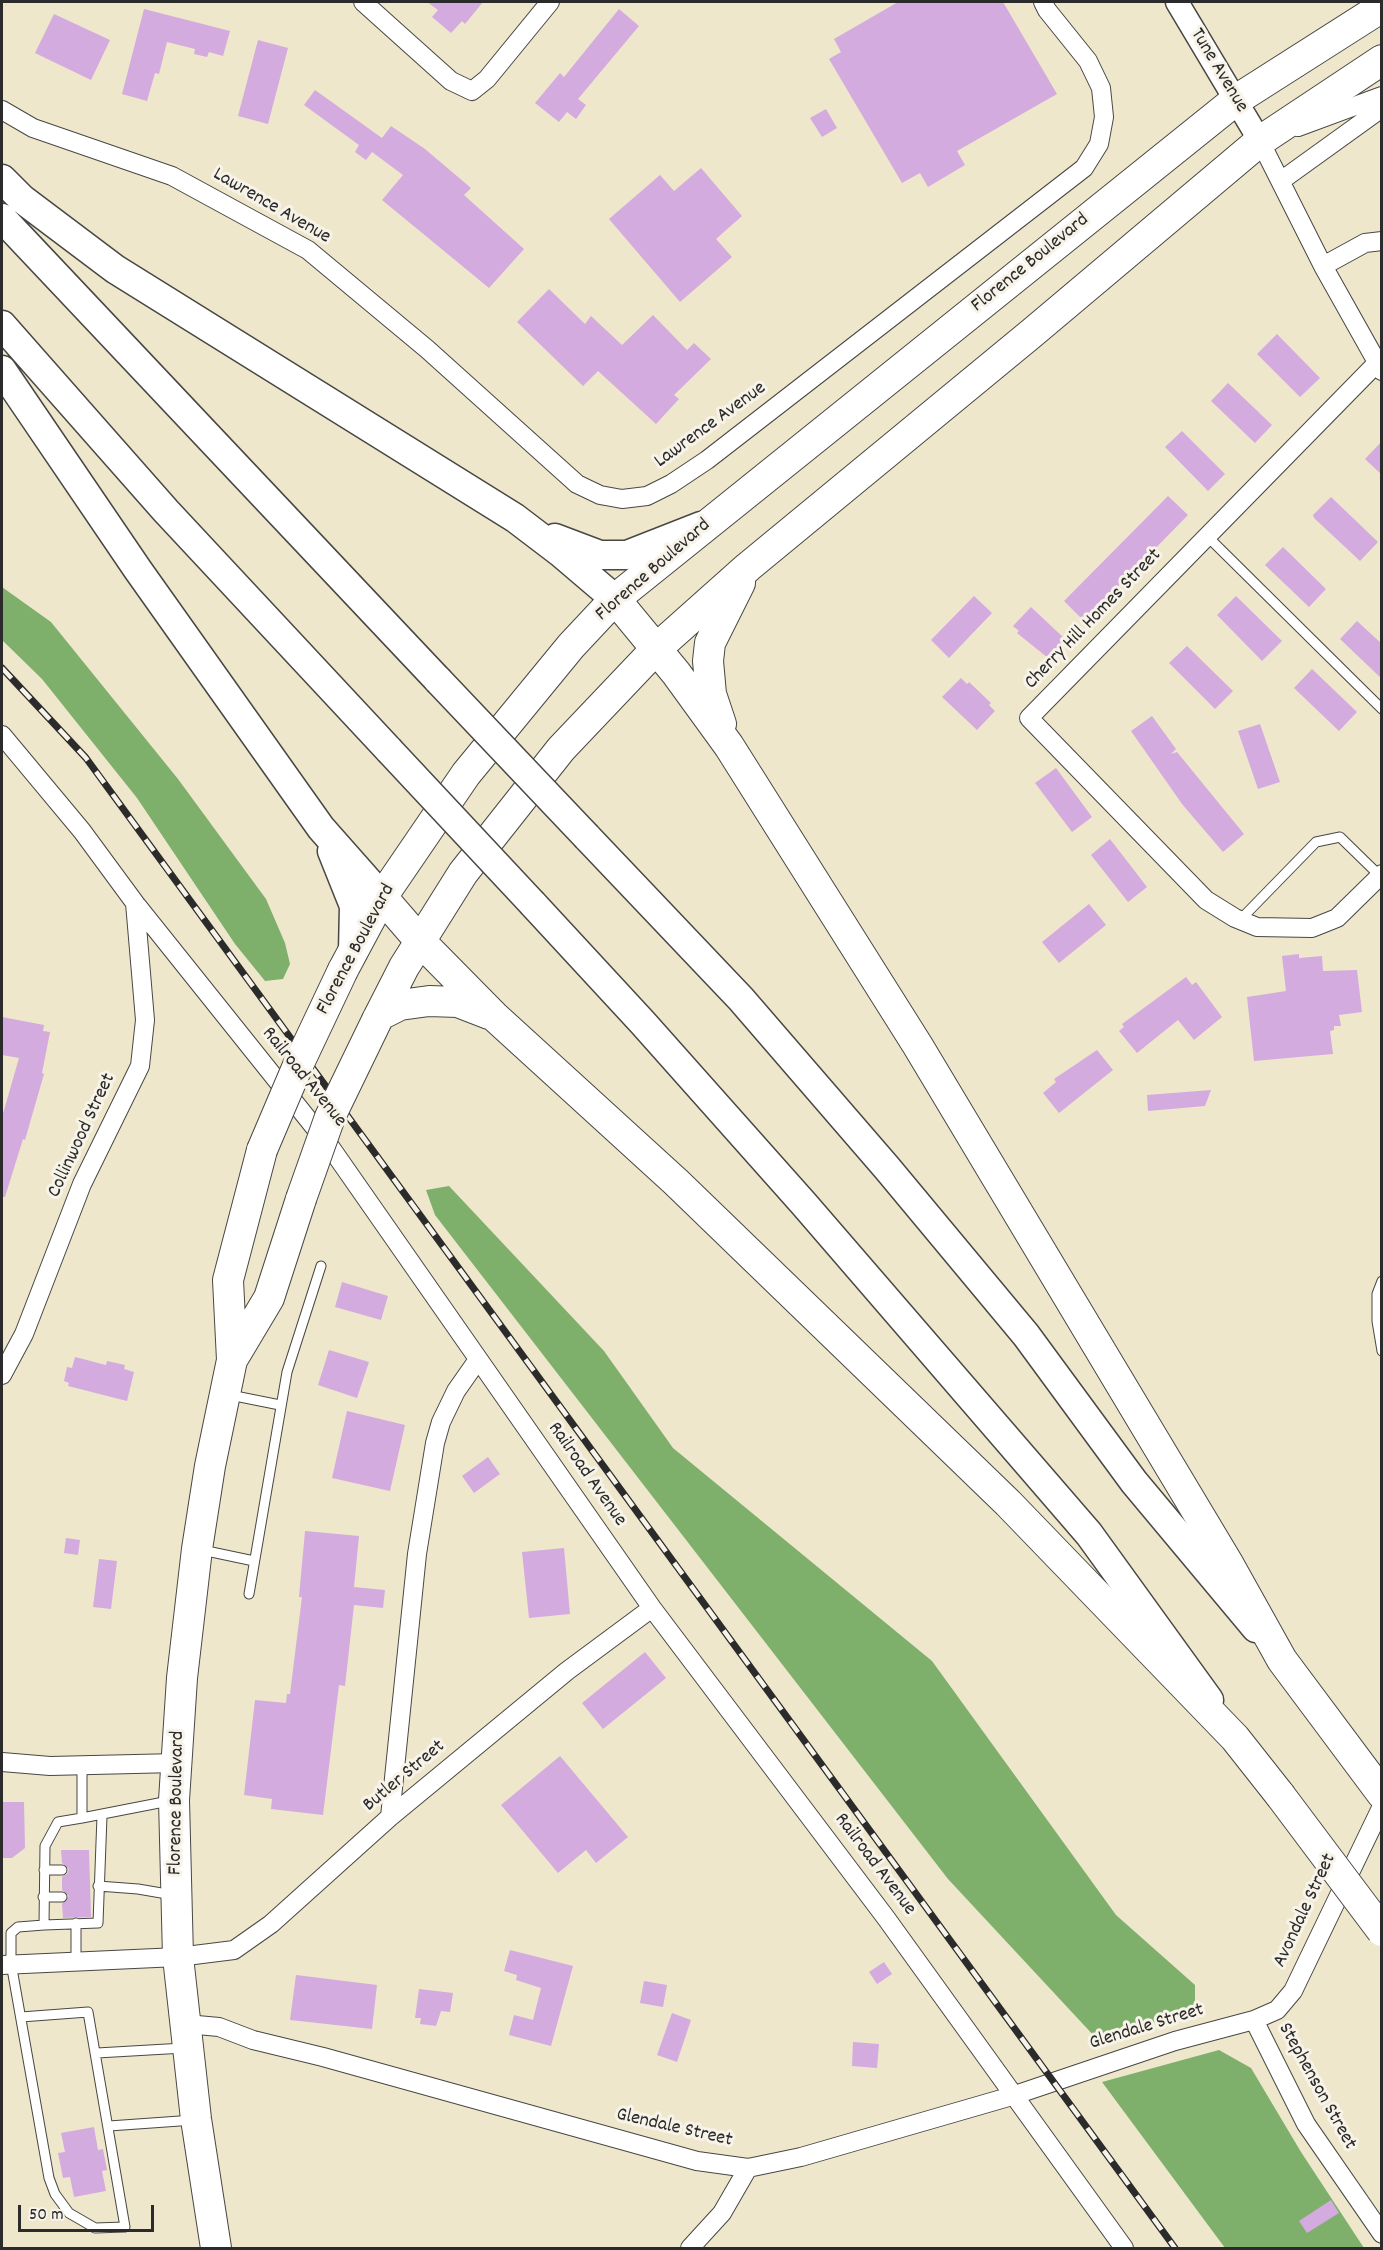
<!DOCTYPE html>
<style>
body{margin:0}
#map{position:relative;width:1383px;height:2250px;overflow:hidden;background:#eee7cc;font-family:Dekko,sans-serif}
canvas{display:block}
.frame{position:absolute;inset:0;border:3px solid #2b2b2b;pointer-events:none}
.scale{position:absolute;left:18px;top:2205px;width:136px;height:27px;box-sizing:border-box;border:3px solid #2b2b2b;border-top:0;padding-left:8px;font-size:18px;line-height:21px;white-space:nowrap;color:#2b2b2b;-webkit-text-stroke:4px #f7f3e8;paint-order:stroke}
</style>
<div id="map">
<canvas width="1383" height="2250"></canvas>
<div class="frame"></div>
<div class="scale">50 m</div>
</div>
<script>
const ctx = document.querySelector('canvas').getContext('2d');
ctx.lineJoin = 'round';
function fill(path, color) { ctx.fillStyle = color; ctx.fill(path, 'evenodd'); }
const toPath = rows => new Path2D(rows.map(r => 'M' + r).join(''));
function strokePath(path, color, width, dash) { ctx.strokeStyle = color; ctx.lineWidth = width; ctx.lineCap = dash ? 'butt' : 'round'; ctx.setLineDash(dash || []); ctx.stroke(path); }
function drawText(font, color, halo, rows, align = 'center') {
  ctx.font = font + ' Dekko,sans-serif'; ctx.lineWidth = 6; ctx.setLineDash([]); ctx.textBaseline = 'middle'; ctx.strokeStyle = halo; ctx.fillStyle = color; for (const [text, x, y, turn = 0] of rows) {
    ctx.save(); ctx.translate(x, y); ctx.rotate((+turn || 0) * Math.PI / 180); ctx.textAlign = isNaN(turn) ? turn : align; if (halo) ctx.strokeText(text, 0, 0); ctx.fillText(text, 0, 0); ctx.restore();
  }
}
fill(toPath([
 [2,587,51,622,178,779,266,899,285,943,290,964,283,979,265,981,235,944,137,798,42,679,2,640],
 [449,1186,604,1351,673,1448,932,1661,1116,1915,1195,1985,1195,2013,1095,2037,948,1879,435,1215,426,1190],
 [1219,2050,1251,2068,1301,2152,1364,2248,1225,2248,1102,2082]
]), '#7eb06c');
fill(toPath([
 [427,2,483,2,465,24,462,21,451,33,432,17,438,10],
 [898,2,1003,2,1057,94,957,151,965,165,928,187,920,173,902,183,829,59,841,52,834,39],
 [144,9,230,31,223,56,209,52,207,57,194,54,195,49,167,42,159,74,155,73,147,101,122,94],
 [619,9,639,26,578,99,586,105,576,119,567,112,559,122,535,103,560,73,564,77],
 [54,14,110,40,91,80,35,53],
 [258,40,288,48,268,124,238,116],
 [315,90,382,138,391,126,425,149,471,188,464,195,524,249,489,288,382,200,403,175,372,152,366,160,355,152,359,145,304,105],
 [826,109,837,128,822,137,810,118],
 [701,168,742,216,716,239,732,257,680,302,609,219,660,175,674,191],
 [549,289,585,324,591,316,622,345,653,315,687,350,694,343,711,359,674,395,679,399,656,424,598,371,583,386,517,322],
 [1277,334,1320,378,1300,397,1257,354],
 [1228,383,1272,425,1255,443,1211,401],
 [1182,431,1225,474,1208,491,1165,447],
 [1382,441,1382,475,1365,459],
 [1168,496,1188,515,1084,621,1064,601],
 [1331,497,1378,542,1360,561,1314,518,1313,515],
 [1283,547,1326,589,1309,607,1265,565],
 [974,596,992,613,949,658,931,640],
 [1236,596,1282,641,1262,661,1217,615],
 [1031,607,1065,639,1048,658,1017,633,1019,631,1013,626],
 [1357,621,1382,644,1382,679,1340,639],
 [1187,646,1233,691,1215,709,1169,663],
 [1312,669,1357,712,1339,731,1294,688],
 [961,678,967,684,969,682,991,703,989,705,995,711,977,730,942,697],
 [1152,716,1176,749,1171,754,1177,752,1244,834,1223,852,1182,804,1131,731],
 [1260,724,1280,782,1258,789,1238,731],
 [1056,768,1092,817,1072,832,1035,783],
 [1110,839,1147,887,1128,902,1091,855],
 [1089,904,1106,925,1059,963,1042,942],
 [1299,954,1299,958,1322,956,1323,971,1357,970,1362,1012,1339,1015,1341,1026,1334,1026,1334,1030,1330,1031,1333,1054,1254,1061,1247,997,1286,991,1282,956],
 [1186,977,1192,985,1196,982,1222,1017,1194,1040,1178,1020,1137,1053,1119,1031,1124,1027,1122,1024],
 [2,1017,44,1025,43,1031,50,1032,42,1073,44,1074,25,1140,23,1139,5,1197,2,1197,2,1117,19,1058,2,1055],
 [1097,1050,1113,1070,1059,1113,1043,1093,1056,1082,1054,1079],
 [1211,1090,1205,1106,1148,1111,1147,1095],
 [342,1282,388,1296,381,1320,335,1307],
 [329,1350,369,1362,357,1398,318,1385],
 [75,1357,106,1365,107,1361,125,1365,124,1369,134,1372,127,1401,68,1386,69,1383,64,1381,67,1367,72,1368],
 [347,1411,405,1425,390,1491,332,1478],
 [488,1457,500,1474,474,1493,462,1476],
 [305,1531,359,1536,354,1587,385,1590,383,1608,354,1605,345,1686,339,1685,323,1815,271,1809,272,1799,244,1795,255,1700,286,1703,287,1694,290,1694,302,1597,299,1597],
 [66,1538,80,1540,78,1555,64,1553],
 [564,1548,570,1614,529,1618,522,1552],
 [99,1559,117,1561,111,1609,93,1607],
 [645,1652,666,1678,603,1729,582,1703],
 [560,1756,628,1837,596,1863,586,1850,558,1873,501,1805],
 [2,1802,24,1802,25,1848,12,1858,2,1858],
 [61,1850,89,1850,91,1917,63,1918,62,1904,69,1896,62,1890,62,1877,67,1874,69,1869,62,1863],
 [510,1950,573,1966,551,2046,509,2035,514,2015,533,2020,541,1988,516,1980,517,1975,504,1971],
 [884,1962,892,1974,877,1984,869,1972],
 [296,1975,377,1985,372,2029,290,2020],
 [644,1981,667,1985,663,2007,640,2003],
 [419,1989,453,1993,450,2012,441,2011,436,2026,420,2024,421,2018,415,2018],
 [672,2013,691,2020,677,2062,657,2055],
 [853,2042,879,2044,877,2068,852,2066],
 [94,2127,98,2150,103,2149,107,2170,102,2171,106,2191,74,2197,70,2177,63,2178,58,2153,65,2152,61,2133],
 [1331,2200,1339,2213,1307,2233,1299,2221]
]), '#d3abdf');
const service = toPath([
 [1207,536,1382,709],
 [1240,920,1316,842,1340,837,1380,876],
 [1382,1281,1377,1294,1377,1321,1382,1351],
 [230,1395,280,1405],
 [202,1550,254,1561],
 [249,1594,287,1372,321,1266],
 [82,1766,82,1818,169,1801],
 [44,1870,62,1870],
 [98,1886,138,1889,173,1895],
 [43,1897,62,1897],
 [76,1923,76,1960],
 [44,1925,98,1923,102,1816],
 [21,2017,88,2012,125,2227,95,2228,69,2213,55,2194,49,2178,11,1963,11,1933,18,1927,44,1925,45,1846,58,1822,82,1818],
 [97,2053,184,2048],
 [109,2126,194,2120]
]);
const minor = toPath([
 [363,2,451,81,472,91,487,79,550,2],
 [2,110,33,128,172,176,308,250,427,349,577,484,600,495,622,499,647,496,671,484,707,460,1084,168,1099,144,1104,117,1101,88,1088,61,1047,10,1043,2],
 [1298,127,1382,96],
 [1267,138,1260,141,1323,266,1382,371],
 [1282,180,1382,108],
 [1323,266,1365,243,1382,241],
 [1376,364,1029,718,1206,900,1235,918,1257,927,1312,928,1337,918,1382,874],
 [2,735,82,831,135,903,331,1148,652,1608,886,1918,1124,2248],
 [2,1375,24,1334,82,1184,140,1066,145,1020,135,903],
 [2,1762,50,1766,177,1763],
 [390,1817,417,1554,435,1443,441,1422,456,1391,477,1361],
 [2,1965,178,1957,234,1950,271,1924,390,1817,567,1671,652,1608],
 [1254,2020,1306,2124,1382,2234],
 [186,2024,219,2027,253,2040,323,2057,697,2161,748,2168,801,2157,1012,2096,1175,2041,1254,2020,1277,2010,1293,1991,1382,1806],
 [690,2248,722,2213,748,2168]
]);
const tertiary = toPath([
 [1177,2,1260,141]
]);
const primary = toPath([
 [2,179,22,199,115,269,515,518,561,553,615,599],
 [2,218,438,680],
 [2,325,166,511,389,750],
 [2,370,138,570,321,828,382,897],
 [555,538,600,555,627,555,701,526],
 [587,837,741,999,887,1168,1026,1335,1134,1482,1256,1628],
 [332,851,354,906,353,952],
 [533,904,643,1023,804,1204,1089,1534,1209,1700]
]);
const trunk = toPath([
 [615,599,676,673,729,746,918,1046,1229,1565,1282,1660,1382,1794],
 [721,724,711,694,708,661,710,643,740,583],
 [382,897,420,941,494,1016,676,1182,1008,1503,1235,1738,1280,1795],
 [343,970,382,897,466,774,571,646,615,599,1236,100,1382,7],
 [380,1015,400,1005,429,1001,458,1002,489,1014],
 [377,1020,404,967,463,873,561,749,656,649,748,567,1032,333,1260,141,1382,60],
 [232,1360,269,1298,301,1199],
 [216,2248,196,2119,178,1957,174,1800,182,1678,197,1549,210,1466,232,1360,228,1280,262,1150]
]);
strokePath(service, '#484743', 11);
strokePath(minor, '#484743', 20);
strokePath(tertiary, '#484743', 25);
strokePath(primary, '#484743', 31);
strokePath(trunk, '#484743', 32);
strokePath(service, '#fff', 9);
strokePath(minor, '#fff', 18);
strokePath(tertiary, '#fff', 22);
strokePath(primary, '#fff', 28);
strokePath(trunk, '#fff', 30);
const rail = toPath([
 [2,668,86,758,1175,2248]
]);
strokePath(rail, '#2b2b2b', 7);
strokePath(rail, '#f7f3e8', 4.5, [14]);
const primaryBridge = toPath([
 [438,680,587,837],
 [389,750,533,904]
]);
const trunkBridge = toPath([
 [262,1150,299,1063,343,970],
 [301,1199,330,1117,377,1020],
 [1280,1795,1382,1931]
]);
strokePath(primaryBridge, '#484743', 31, []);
strokePath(trunkBridge, '#484743', 32, []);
strokePath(primaryBridge, '#fff', 28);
strokePath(trunkBridge, '#fff', 30);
drawText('20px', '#2b2b2b', '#f7f3e8', [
 ["Tune Avenue",1218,71,59],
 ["Lawrence Avenue",271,207,30],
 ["Florence Boulevard",1031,264,-39],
 ["Lawrence Avenue",711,426,-36],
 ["Florence Boulevard",654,571,-41],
 ["Cherry Hill Homes Street",1094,620,-46],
 ["Florence Boulevard",357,950,-62],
 ["Railroad Avenue",303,1078,51],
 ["Collinwood Street",83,1136,-65],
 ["Railroad Avenue",586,1475,55],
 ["Butler Street",405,1777,-40],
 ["Florence Boulevard",178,1803,-89],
 ["Railroad Avenue",874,1865,53],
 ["Avondale Street",1306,1911,-65],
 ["Glendale Street",1147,2028,-17],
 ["Stephenson Street",1316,2087,61],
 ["Glendale Street",674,2129,13]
]);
</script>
